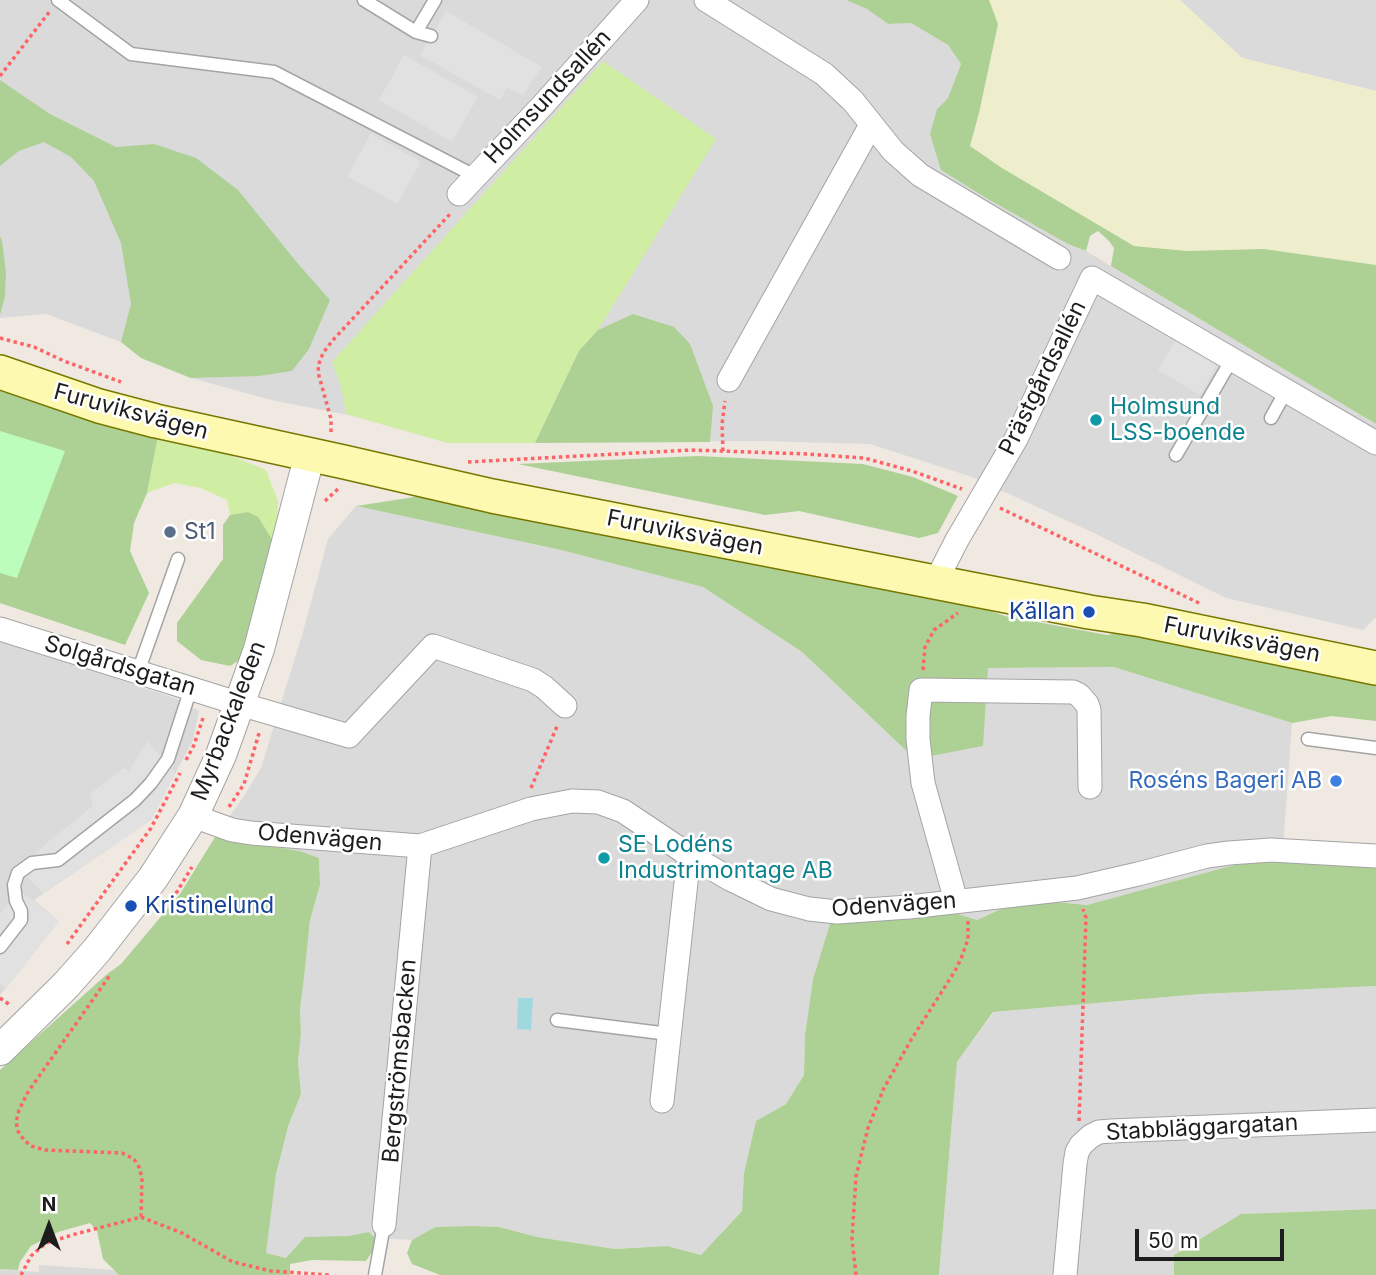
<!DOCTYPE html>
<meta charset="utf-8">
<style>
body{margin:0}
#map{position:relative;width:1376px;height:1275px;overflow:hidden;background:#efe9e2;font-family:Inter,sans-serif}
canvas{display:block}
.north{position:absolute;left:14px;top:1191px;width:70px;height:70px;-webkit-text-stroke:5px #fff;paint-order:stroke;rotate:0deg;font-size:19px;font-weight:700;line-height:28px;text-align:center;color:#1d1d1d}
.north::after{content:'';display:block;margin:auto;width:24px;height:32px;background:#1d1d1d;clip-path:polygon(50% 0,100% 100%,50% 72%,0 100%)}
.scale{position:absolute;left:1135px;top:1229px;width:149px;height:32px;box-sizing:border-box;border:4px solid #1d1d1d;border-top:0;padding-left:9px;font-size:21px;line-height:24px;white-space:nowrap;color:#1d1d1d;-webkit-text-stroke:5px #fff;paint-order:stroke}
</style>
<div id="map">
<canvas width="1376" height="1275"></canvas>
<div class="north">N</div>
<div class="scale">50 m</div>
</div>
<script>
const g = document.querySelector('canvas').getContext('2d');
g.lineJoin = 'round';
function fill(path, color) { g.fillStyle = color; g.fill(path, 'evenodd'); }
const shape = rows => new Path2D(rows.map(r => 'M' + r).join(''));
function trace(path, color, width, dash) { g.strokeStyle = color; g.lineWidth = width; g.lineCap = dash ? 'butt' : 'round'; g.setLineDash(dash || []); g.stroke(path); }
function drawText(font, color, halo, rows, align = 'center') {
  g.font = font + ' Inter,sans-serif'; g.lineWidth = 5; g.setLineDash([]); g.textBaseline = 'middle'; g.strokeStyle = halo; g.fillStyle = color; for (const [text, x, y, turn = 0] of rows) {
    g.save(); g.translate(x, y); g.rotate((+turn || 0) * Math.PI / 180); g.textAlign = isNaN(turn) ? turn : align; if (halo) g.strokeText(text, 0, 0); g.fillText(text, 0, 0); g.restore();
  }
}
fill(shape([
 [0,0,846,0,867,9,888,24,911,23,948,45,961,64,948,98,937,109,941,170,986,198,1068,244,1086,251,1111,266,1376,424,1376,617,1363,630,1226,598,1094,533,972,477,870,444,758,441,448,443,353,416,271,400,191,378,141,358,121,342,46,314,0,318],
 [1180,0,1376,0,1376,91,1242,58],
 [356,506,561,550,703,587,802,652,915,759,987,668,1114,667,1292,723,1282,861,1234,865,1087,905,1023,899,977,920,958,914,830,925,813,979,805,1035,804,1075,786,1104,756,1121,744,1173,742,1211,701,1255,667,1246,615,1249,537,1237,499,1227,472,1226,435,1227,412,1240,375,1238,369,1232,348,1236,287,1258,265,1253,276,1174,287,1131,301,1094,298,1062,301,1033,300,1010,305,969,310,920,320,885,319,858,300,851,215,837,244,796,261,768,303,632,328,539],
 [0,640,175,698,199,711,193,740,151,820,34,900,59,921,0,995],
 [1376,986,1376,1209,1241,1214,1174,1255,1174,1275,939,1275,957,1062,994,1012,1201,994],
 [39,1265,114,1270,119,1275,0,1275,0,1269,39,1272]
]), '#dbdada');
fill(shape([
 [989,0,1180,0,1242,58,1376,91,1376,265,1264,249,1187,251,1134,246,1002,168,970,146,979,113,998,24]
]), '#efeecc');
fill(shape([
 [603,61,716,139,598,330,579,351,535,443,448,443,346,414,341,386,332,362],
 [158,436,208,446,266,470,278,501,277,524,273,541,248,512,230,515,227,500,201,488,174,483,147,493]
]), '#d0eda4');
fill(shape([
 [846,0,989,0,998,24,979,113,970,146,1002,168,1134,246,1187,251,1264,249,1376,265,1376,424,1111,266,1114,248,1109,241,1098,231,1090,236,1086,251,1068,244,986,198,941,170,930,134,937,109,948,98,961,64,948,45,911,23,888,24,867,9],
 [0,80,50,114,116,147,154,144,196,158,238,190,299,265,330,300,309,349,292,371,259,376,191,378,141,358,121,342,131,304,121,243,94,181,71,157,44,142,19,151,0,166],
 [0,236,2,241,6,272,5,296,0,315],
 [633,314,674,327,690,344,713,406,710,442,535,443,579,351,598,330],
 [0,382,158,436,147,493,134,523,130,551,149,593,125,645,0,603],
 [698,456,863,464,913,477,958,496,938,533,919,538,799,511,765,515,518,464],
 [434,494,939,594,1005,616,1107,635,1135,630,1376,677,1376,721,1332,716,1292,723,1114,667,988,668,983,746,915,759,802,652,703,587,561,550,356,506],
 [248,512,258,517,273,541,247,655,230,666,201,660,177,641,177,623,223,559,223,525,230,515],
 [215,837,300,851,319,858,320,885,310,920,305,969,300,1010,301,1033,298,1062,301,1094,288,1127,276,1174,266,1253,286,1258,305,1237,348,1236,369,1232,375,1238,372,1252,366,1261,312,1260,290,1264,290,1275,119,1275,103,1259,97,1231,90,1223,58,1232,31,1246,20,1262,18,1270,0,1269,0,1070,106,975,121,964,180,894],
 [1289,860,1376,864,1376,986,1201,994,993,1012,957,1062,939,1275,440,1275,412,1264,407,1253,412,1240,435,1227,472,1226,499,1227,537,1237,615,1249,667,1246,701,1255,742,1211,744,1173,756,1121,786,1104,804,1075,805,1035,813,979,830,924,859,920,933,913,958,914,977,920,1023,899,1087,905,1234,865],
 [1376,1209,1376,1275,1174,1275,1174,1255,1241,1214]
]), '#add194');
fill(shape([
 [0,431,65,451,17,578,0,573]
]), '#bdfdbb');
fill(shape([
 [446,11,542,67,523,95,507,88,500,100,420,55],
 [404,55,478,97,452,142,379,100],
 [371,134,421,162,397,204,347,176],
 [1178,336,1220,360,1200,395,1158,370],
 [147,741,175,773,151,820,43,893,21,871,43,846,93,806,90,794,124,768,129,771],
 [19,890,59,921,6,989,0,984,0,914]
]), '#e1e1e1');
fill(shape([
 [518,998,533,998,531,1030,517,1029]
]), '#9fd9e0');
const service = shape([
 [58,0,131,54,274,72,475,176],
 [364,0,416,32],
 [431,36,416,32,435,0],
 [1271,418,1286,391],
 [1176,455,1232,359],
 [138,672,178,559],
 [1308,739,1376,748],
 [0,947,21,920,21,911,16,901,14,885,18,873,32,863,58,860,135,800,151,783,168,759,191,688],
 [557,1020,669,1034],
 [375,1275,384,1225]
]);
const minor = shape([
 [706,0,824,74,853,101,893,151,920,175,1059,258],
 [459,194,542,106,637,0],
 [729,380,871,125],
 [936,581,957,540,1016,439,1092,278,1376,443],
 [0,629,240,704,349,736,433,646,533,680,544,687,565,706],
 [193,816,232,830,251,833,420,846,531,809,572,801,598,802,623,811,689,855,730,879,771,899,809,909,837,912,909,907,1077,888,1138,874,1207,856,1229,853,1271,850,1376,856],
 [956,901,923,783,918,739,918,716,921,690,1073,692,1079,695,1087,704,1089,710,1090,787],
 [662,1101,689,855],
 [384,1225,420,846],
 [1065,1275,1075,1164,1077,1152,1081,1145,1091,1136,1099,1132,1111,1131,1376,1120]
]);
const tertiary = shape([
 [0,1050,66,985,97,950,153,878,193,816,221,755,259,649,310,454]
]);
const secondary = shape([
 [0,372,99,406,156,421,344,462,492,496,1089,612,1142,620,1376,668]
]);
trace(service, '#a4a4a4', 15);
trace(minor, '#a4a4a4', 25);
trace(tertiary, '#a4a4a4', 32);
trace(secondary, '#787700', 36);
trace(shape([
 [0,76,50,11],
 [0,338,34,347,64,361,121,382],
 [331,432,331,419,319,376,318,366,323,353,333,340,450,214],
 [723,451,722,424,725,401],
 [468,462,691,450,808,454,864,458,912,471,962,489],
 [325,501,339,488],
 [1000,508,1199,603],
 [923,670,925,647,934,630,958,613],
 [186,760,194,745,204,715],
 [531,788,558,724],
 [229,807,244,784,260,730],
 [162,909,175,895,192,867],
 [67,944,151,828,180,773],
 [0,998,10,1005],
 [1079,1121,1086,918,1083,909],
 [141,1217,182,1233,233,1262,271,1271,329,1275],
 [21,1275,31,1256,46,1243,79,1233,141,1217,142,1178,139,1167,134,1159,122,1153,45,1150,31,1146,24,1140,18,1131,16,1122,19,1110,28,1092,108,978,110,973],
 [856,1275,852,1239,856,1176,868,1128,884,1088,911,1040,955,971,962,956,968,939,968,919]
]), '#ff6365', 3.5, [3.5, 3.5]);
trace(service, '#fff', 12);
trace(minor, '#fff', 23);
trace(tertiary, '#fff', 30);
trace(secondary, '#fdf9b1', 33);
for (const [x, y, r, color] of [
 [1096,420,7,"#0f9aa8"],
 [170,532,7,"#5c6f8a"],
 [1089,612,7,"#1a4fb4"],
 [1336,781,7,"#3f7fe0"],
 [604,858,7,"#0f9aa8"],
 [131,906,7,"#1a4fb4"]
]) { const dot = new Path2D(); dot.arc(x, y, r, 0, 2 * Math.PI); g.fillStyle = color; g.fill(dot); trace(dot, '#fff', 2.5); }
drawText('23px', '#1d1d1d', '#fff', [
 ["Holmsundsallén",548,97,-47],
 ["Prästgårdsallén",1043,378,-64],
 ["Furuviksvägen",131,412,15],
 ["Furuviksvägen",685,533,11],
 ["Furuviksvägen",1242,640,11],
 ["Solgårdsgatan",120,666,17],
 ["Myrbackaleden",229,721,-69],
 ["Odenvägen",320,838,5],
 ["Odenvägen",894,905,-4],
 ["Bergströmsbacken",400,1061,-85],
 ["Stabbläggargatan",1202,1128,-3]
]);
drawText('23px', '#0d838f', '#fff', [
 ["Holmsund",1110,407],
 ["LSS-boende",1110,433],
 ["SE Lodéns",618,845],
 ["Industrimontage AB",618,871]
], 'left');
drawText('23px', '#4e5e75', '#fff', [
 ["St1",184,532]
], 'left');
drawText('23px', '#164399', '#fff', [
 ["Källan",1075,612],
 ["Kristinelund",145,906,"left"]
], 'right');
drawText('23px', '#366cbe', '#fff', [
 ["Roséns Bageri AB",1322,781]
], 'right');
</script>
